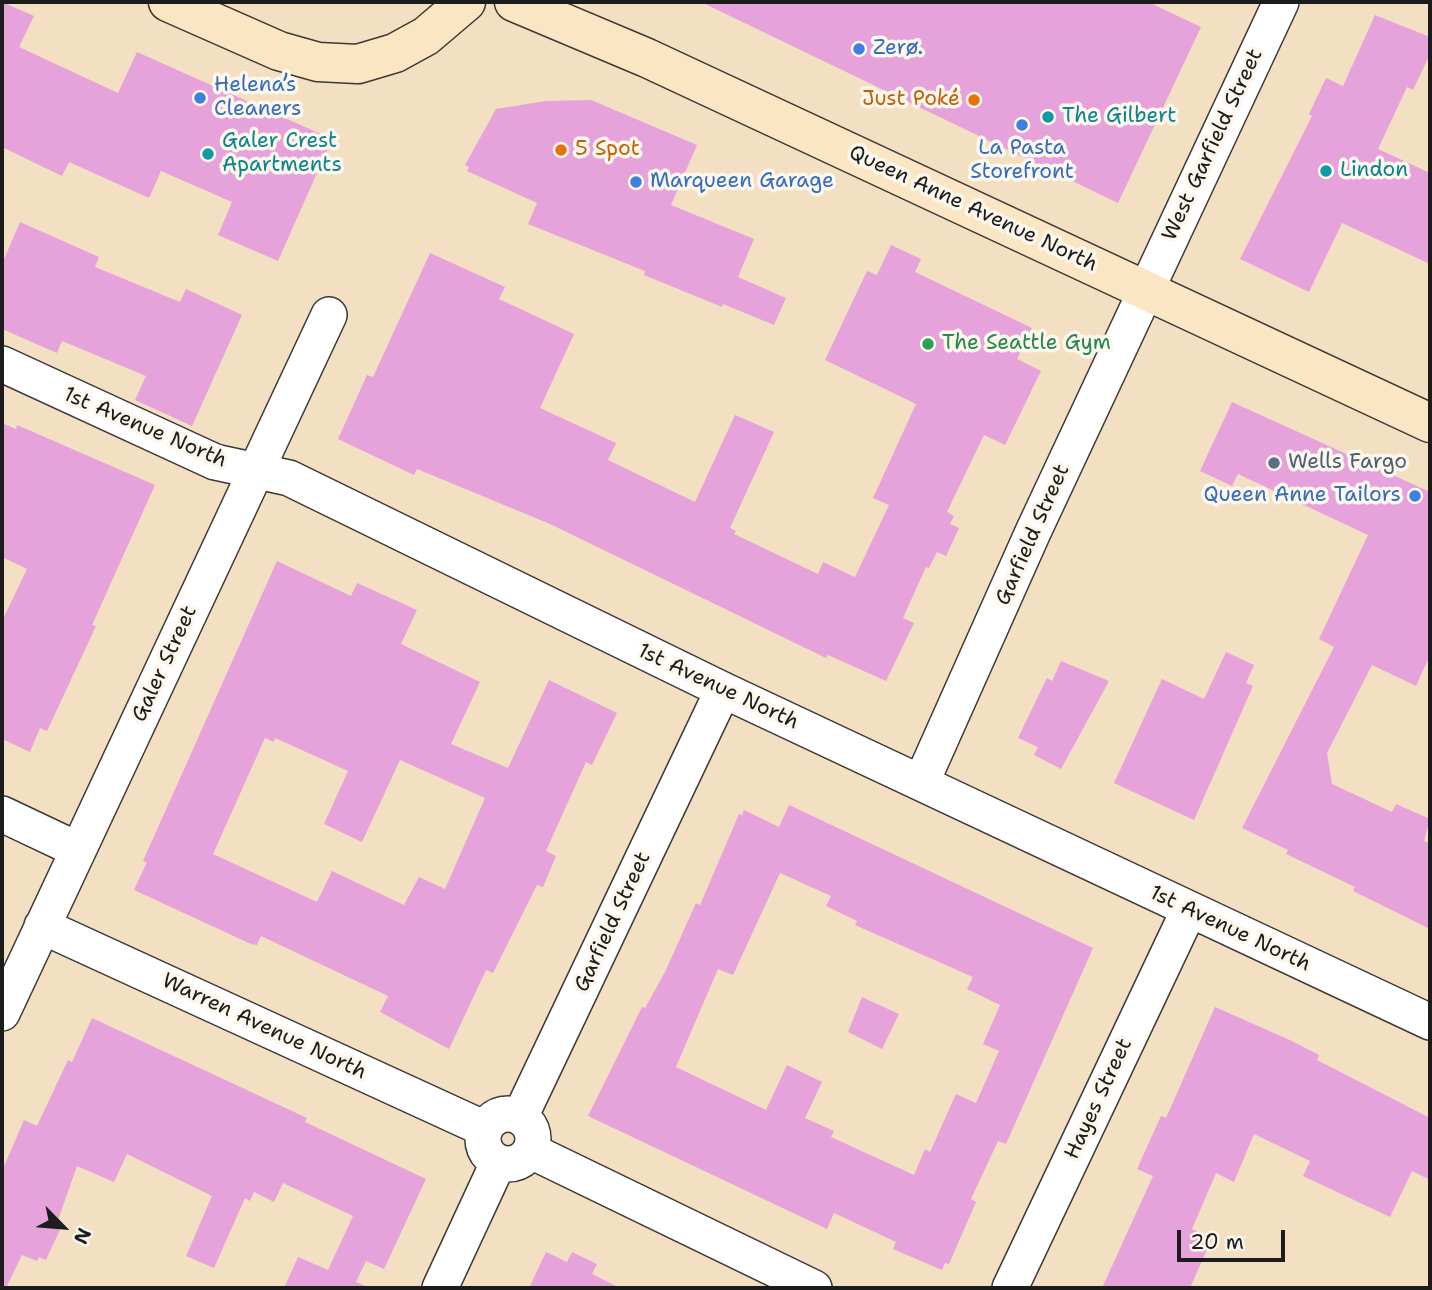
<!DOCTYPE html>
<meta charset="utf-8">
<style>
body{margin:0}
#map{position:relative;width:1432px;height:1290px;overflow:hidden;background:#f3dfc2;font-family:"Shantell Sans",sans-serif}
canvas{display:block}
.frame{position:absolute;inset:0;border:4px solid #1c1c1c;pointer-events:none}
.north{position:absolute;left:28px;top:1192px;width:70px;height:70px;-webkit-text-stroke:5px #fbf7ec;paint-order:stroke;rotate:115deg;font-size:19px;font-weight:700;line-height:28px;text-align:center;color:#1c1c1c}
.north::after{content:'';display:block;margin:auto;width:24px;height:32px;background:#1c1c1c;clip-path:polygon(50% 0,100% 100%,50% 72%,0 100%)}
.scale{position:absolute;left:1177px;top:1230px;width:108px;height:32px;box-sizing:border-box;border:4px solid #1c1c1c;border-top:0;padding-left:9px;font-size:21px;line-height:24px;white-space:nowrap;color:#1c1c1c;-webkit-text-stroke:5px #fbf7ec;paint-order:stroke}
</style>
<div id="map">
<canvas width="1432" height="1290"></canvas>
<div class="frame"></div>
<div class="north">N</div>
<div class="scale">20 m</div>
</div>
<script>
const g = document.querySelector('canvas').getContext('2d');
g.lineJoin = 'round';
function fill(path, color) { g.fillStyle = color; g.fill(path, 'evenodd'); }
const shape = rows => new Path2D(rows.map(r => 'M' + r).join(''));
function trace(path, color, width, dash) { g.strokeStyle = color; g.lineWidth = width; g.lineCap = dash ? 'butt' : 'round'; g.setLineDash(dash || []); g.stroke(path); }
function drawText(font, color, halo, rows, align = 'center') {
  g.font = font + ' "Shantell Sans",sans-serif'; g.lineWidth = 7; g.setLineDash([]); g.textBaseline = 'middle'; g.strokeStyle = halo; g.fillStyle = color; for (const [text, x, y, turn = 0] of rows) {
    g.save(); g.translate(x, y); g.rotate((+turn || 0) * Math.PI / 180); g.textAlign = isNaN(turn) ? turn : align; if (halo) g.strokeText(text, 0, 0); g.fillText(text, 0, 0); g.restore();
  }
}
fill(shape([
 [2,2,34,16,19,47,118,93,137,52,332,139,278,261,218,235,232,202,161,171,149,198,69,162,62,176,2,147],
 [701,2,1148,2,1201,27,1118,203],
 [1375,15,1430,37,1430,54,1413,90,1407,87,1378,149,1430,173,1430,264,1342,223,1309,292,1240,259,1312,116,1309,114,1326,78,1343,86],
 [591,100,697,145,671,205,754,239,738,277,786,298,774,325,723,304,722,307,644,275,645,271,528,224,537,203,467,171,469,167,465,165,496,109,546,101],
 [20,222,99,257,95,267,180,302,186,289,242,315,192,426,135,400,146,376,62,341,57,353,2,329,2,264],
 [891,245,921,259,915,272,1032,328,1017,359,1041,371,1005,445,984,435,947,512,954,516,950,524,959,528,946,556,937,552,929,568,926,567,903,618,914,623,886,681,828,655,826,658,550,524,417,469,414,475,338,439,367,375,373,377,430,253,505,287,499,299,574,334,540,408,616,443,608,460,695,502,735,415,774,432,730,528,736,531,734,534,818,574,823,562,855,577,889,505,873,498,916,404,825,360,867,271,877,275],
 [1232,402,1430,492,1430,655,1416,686,1372,665,1327,753,1332,784,1392,812,1396,804,1430,819,1424,841,1430,844,1430,929,1353,891,1355,887,1286,854,1288,850,1242,828,1334,647,1319,639,1368,535,1238,474,1232,486,1200,471],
 [2,423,16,429,17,425,155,485,92,625,96,626,47,731,40,728,30,752,2,739,2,621,27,569,2,557],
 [277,561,351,596,357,583,417,610,401,644,480,682,451,744,508,768,549,680,617,713,592,765,586,762,546,851,556,856,543,887,537,885,493,973,486,970,449,1049,380,1012,388,996,261,936,257,945,251,944,134,890,147,862,143,861],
 [265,738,274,742,275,738,348,771,324,824,362,842,400,760,485,798,445,889,419,877,404,905,332,871,317,902,213,854],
 [1226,652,1254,665,1246,683,1253,686,1194,820,1114,783,1162,679,1204,699],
 [1061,661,1109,681,1061,769,1034,755,1038,747,1018,738,1047,678,1052,681],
 [789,805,1093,948,1006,1144,998,1141,971,1199,976,1202,949,1264,945,1263,942,1270,893,1249,896,1242,834,1213,827,1229,588,1116,642,1007,645,1008,665,972,696,903,700,905,739,814,742,815,744,810,779,827],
 [780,873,831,896,826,906,857,921,855,925,973,977,967,989,1000,1005,983,1044,999,1051,976,1103,956,1094,930,1152,925,1149,914,1175,831,1137,834,1131,805,1118,822,1082,787,1065,766,1110,676,1067,718,969,733,975],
 [862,997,899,1014,882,1049,848,1032],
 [1215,1007,1292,1041,1319,1055,1317,1060,1430,1118,1430,1180,1412,1171,1390,1217,1303,1176,1310,1161,1254,1134,1234,1182,1216,1173,1192,1229,1212,1238,1190,1288,1102,1288,1153,1176,1137,1169,1161,1116,1166,1118],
 [92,1018,307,1118,305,1122,426,1179,384,1269,366,1261,356,1282,370,1288,284,1288,298,1257,328,1270,353,1216,283,1183,274,1202,254,1192,250,1201,245,1198,214,1268,186,1256,212,1196,127,1154,114,1182,77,1166,58,1220,63,1223,46,1260,39,1257,37,1261,22,1255,6,1288,2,1288,2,1171,24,1120,37,1126,68,1060,72,1062],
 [546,1252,567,1262,572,1252,597,1264,592,1274,620,1288,529,1288]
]), '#e6a2db');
const minor = shape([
 [2,364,215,462,289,478,723,690,1430,1022],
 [922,781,1033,532,1281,2],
 [2,814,78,850],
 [42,926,485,1129],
 [2,1013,329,315],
 '483 1139a25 25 0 1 1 50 0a25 25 0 1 1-50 0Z',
 [520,1117,723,690],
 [531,1151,814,1288],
 [440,1288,498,1163],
 [1010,1288,1189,910]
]);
const secondary = shape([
 [168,2,279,51,318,62,358,64,395,53,426,36,466,2],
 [514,2,647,58,1430,423]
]);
trace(minor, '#3c3935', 38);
trace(secondary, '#3c3935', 41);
trace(minor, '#fff', 35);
trace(secondary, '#fbe6c4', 38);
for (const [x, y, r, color] of [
 [859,49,7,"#3f7fe0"],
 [200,98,7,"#3f7fe0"],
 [974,100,7,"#e8710a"],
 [1048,117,7,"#0f9aa8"],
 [1022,125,7,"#3f7fe0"],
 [561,150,7,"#e8710a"],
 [208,154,7,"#0f9aa8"],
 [1326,171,7,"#0f9aa8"],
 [636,182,7,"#3f7fe0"],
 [928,344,7,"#2e9e5b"],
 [1274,463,7,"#5c6f8a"],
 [1415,496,7,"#3f7fe0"]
]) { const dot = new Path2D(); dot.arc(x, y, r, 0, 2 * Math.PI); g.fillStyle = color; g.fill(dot); trace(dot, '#fbf7ec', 2.5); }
drawText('21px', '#366cbe', '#fbf7ec', [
 ["Zerø.",873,49],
 ["Helena’s",214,86],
 ["Cleaners",214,110],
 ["La Pasta",1022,149,"center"],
 ["Storefront",1022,173,"center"],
 ["Marqueen Garage",650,182],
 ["Queen Anne Tailors",1401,496,"right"]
], 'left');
drawText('21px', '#c56008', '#fbf7ec', [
 ["Just Poké",960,100],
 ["5 Spot",575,150,"left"]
], 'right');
drawText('21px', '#0d838f', '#fbf7ec', [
 ["The Gilbert",1062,117],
 ["Galer Crest",222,142],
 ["Apartments",222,166],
 ["Lindon",1340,171]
], 'left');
drawText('21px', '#1c1c1c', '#fbf7ec', [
 ["West Garfield Street",1213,145,-65],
 ["Queen Anne Avenue North",973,209,25],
 ["1st Avenue North",145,428,23],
 ["Garfield Street",1033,535,-66],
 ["Galer Street",165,664,-65],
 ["1st Avenue North",718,687,25],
 ["Garfield Street",613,922,-65],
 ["1st Avenue North",1230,929,25],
 ["Warren Avenue North",264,1027,25],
 ["Hayes Street",1099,1099,-65]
]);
drawText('21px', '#27864d', '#fbf7ec', [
 ["The Seattle Gym",942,344]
], 'left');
drawText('21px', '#4e5e75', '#fbf7ec', [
 ["Wells Fargo",1288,463]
], 'left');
</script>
